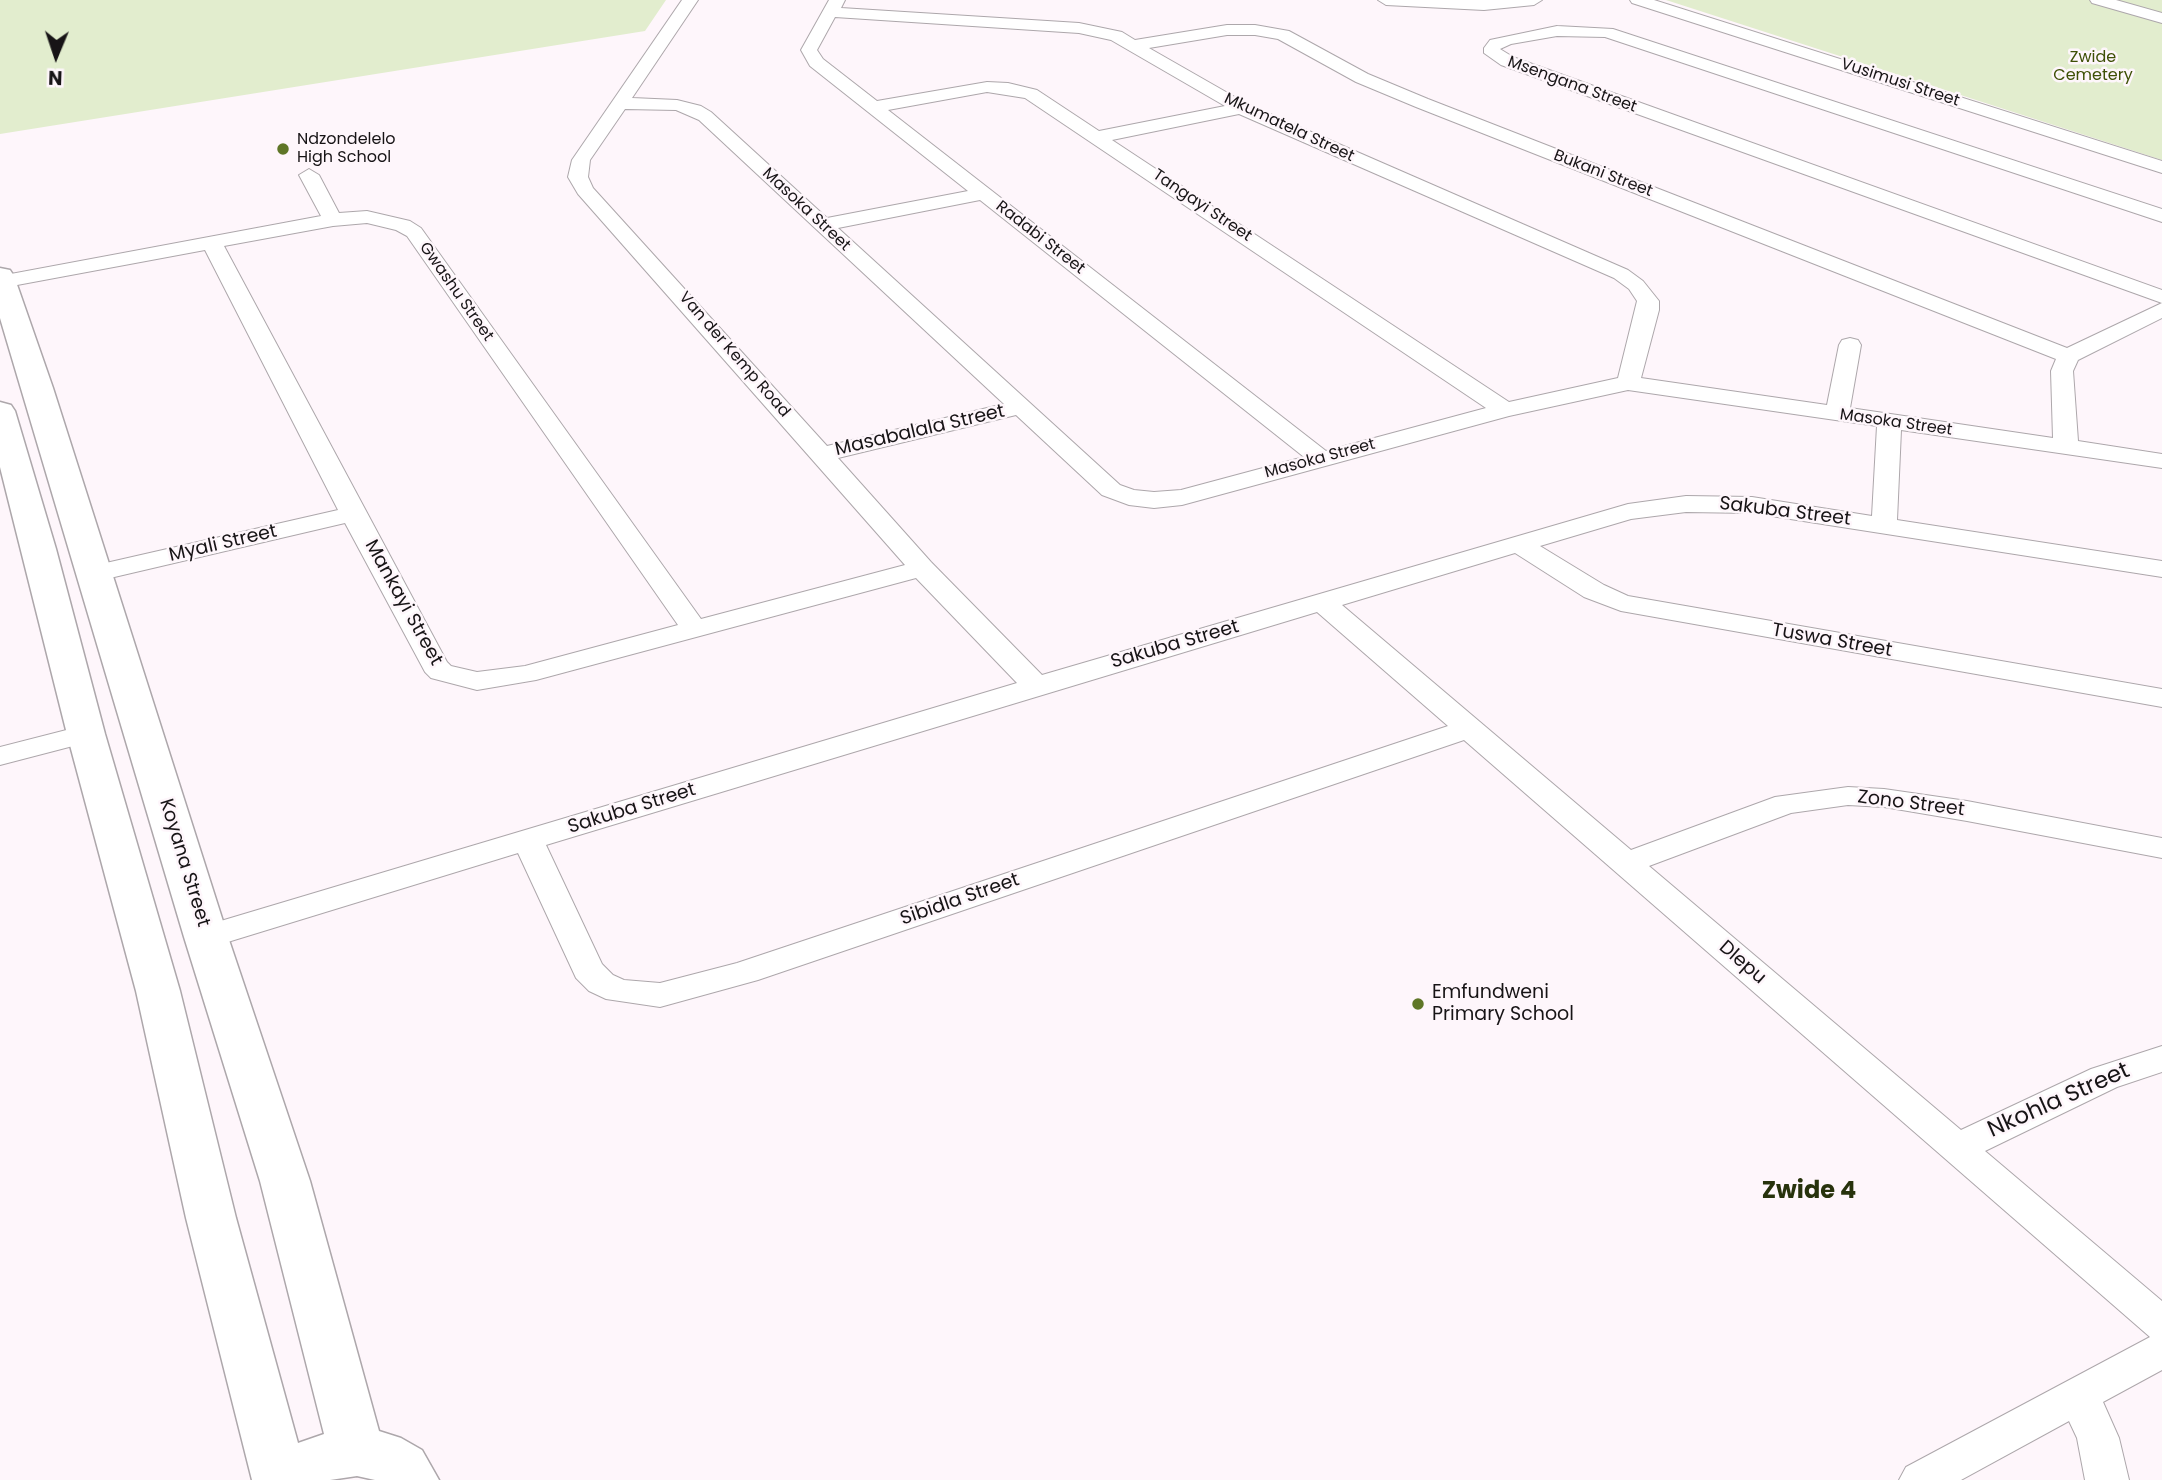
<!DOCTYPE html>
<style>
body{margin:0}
#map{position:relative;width:2162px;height:1480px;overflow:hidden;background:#fef6fb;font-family:Poppins,sans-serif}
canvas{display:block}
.north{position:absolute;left:21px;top:21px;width:70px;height:70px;-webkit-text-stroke:5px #fef6fb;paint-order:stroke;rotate:182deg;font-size:19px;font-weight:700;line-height:28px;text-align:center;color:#171416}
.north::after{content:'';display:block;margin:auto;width:24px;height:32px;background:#171416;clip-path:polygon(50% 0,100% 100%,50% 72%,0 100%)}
</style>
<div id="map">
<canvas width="2162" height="1480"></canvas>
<div class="north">N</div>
</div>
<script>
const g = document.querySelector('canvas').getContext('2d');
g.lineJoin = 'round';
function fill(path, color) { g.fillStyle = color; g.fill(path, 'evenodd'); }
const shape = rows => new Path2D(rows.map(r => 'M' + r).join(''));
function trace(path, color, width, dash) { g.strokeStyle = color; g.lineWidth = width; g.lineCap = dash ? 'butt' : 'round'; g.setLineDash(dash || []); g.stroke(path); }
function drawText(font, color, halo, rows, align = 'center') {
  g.font = font + ' Poppins,sans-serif'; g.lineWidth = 5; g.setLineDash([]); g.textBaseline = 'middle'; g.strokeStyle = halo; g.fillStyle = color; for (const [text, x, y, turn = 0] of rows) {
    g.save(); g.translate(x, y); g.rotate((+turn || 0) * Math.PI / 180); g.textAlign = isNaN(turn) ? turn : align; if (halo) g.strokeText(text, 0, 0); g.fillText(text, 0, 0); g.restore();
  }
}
fill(shape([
 [0,0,666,0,645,31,0,134],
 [1666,0,2162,0,2162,160]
]), '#e2edce');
const minor = shape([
 [682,0,698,0,632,98,677,100,701,106,711,112,827,218,968,191,810,66,801,50,829,0,845,0,841,8,1079,23,1122,32,1135,40,1227,25,1255,25,1289,31,1368,74,1428,99,2067,348,2162,303,2162,318,2078,360,2073,371,2078,441,2162,454,2162,468,1901,430,1897,520,2162,561,2162,577,1752,513,1686,512,1631,519,1540,546,1604,585,1628,596,2162,689,2162,707,1621,611,1584,597,1515,553,1342,605,1631,850,1775,797,1848,787,1884,789,1967,801,2162,838,2162,858,1967,821,1884,807,1848,805,1791,813,1649,866,1961,1130,2091,1069,2162,1046,2162,1072,2117,1087,1985,1151,2162,1301,2162,1370,2103,1402,2119,1438,2129,1480,2085,1480,2077,1438,2069,1421,1961,1480,1899,1480,1906,1467,2150,1337,1464,740,758,980,660,1007,606,999,589,991,576,978,518,853,218,945,206,948,194,945,189,937,194,929,1017,683,916,578,536,680,477,690,431,678,425,672,345,523,93,582,84,580,80,574,84,568,338,510,205,250,1,288,0,276,321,216,299,175,309,169,319,175,339,213,367,211,410,221,421,228,701,619,905,565,578,194,568,177,572,160,682,0],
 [835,17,1079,33,1111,40,1225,106,1099,131,1037,90,1008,83,987,82,877,101,823,59,817,50,835,17],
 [1227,35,1255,35,1278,39,1356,82,1416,107,2056,359,2051,371,2053,438,1850,408,1861,345,1858,340,1850,338,1842,340,1839,345,1827,405,1641,378,1659,310,1659,301,1643,281,1628,270,1247,104,1149,48,1227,35],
 [987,92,1025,98,1486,408,1326,451,888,110,987,92],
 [625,109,676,110,699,120,1004,404,827,446,593,188,588,177,590,160,625,109],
 [1239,114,1614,278,1629,289,1637,301,1618,378,1509,402,1112,140,1239,114],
 [980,200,1304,457,1181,490,1154,492,1134,490,1120,485,838,228,980,200],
 [367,223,396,230,407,236,678,625,525,666,477,672,451,666,447,662,224,246,333,226,367,223],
 [1628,390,1877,426,1872,516,1752,497,1686,496,1628,504,1042,675,931,562,838,458,1016,415,1102,495,1129,505,1154,508,1182,505,1509,416,1628,390],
 [1317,612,1448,726,737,963,660,983,624,980,613,975,602,964,546,845,1317,612],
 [1378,0,1542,0,1534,5,1484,10,1386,5,1378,0],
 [1630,0,1654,0,2162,161,2162,173,1632,3,1630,0],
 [2090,0,2116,0,2162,13,2162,23,2092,3,2090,0],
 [1557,26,1613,29,2162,209,2162,222,1605,37,1557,36,1511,44,1500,49,1513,57,2162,290,2162,303,1501,65,1484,53,1484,48,1490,40,1557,26],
 [86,725,96,728,101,734,96,740,0,765,0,747,86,725]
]);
const major = shape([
 [0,268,10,270,14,276,53,388,228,937,310,1181,379,1431,401,1438,422,1450,439,1480,375,1480,357,1476,330,1480,252,1480,186,1218,136,991,67,734,0,467,0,402,11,405,15,411,56,549,105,734,180,991,236,1218,298,1443,324,1434,260,1181,184,937,0,318,0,268]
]);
trace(minor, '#ada7ab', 2);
trace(major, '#ada7ab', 3);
fill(minor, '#fff');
fill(major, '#fff');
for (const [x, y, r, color] of [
 [283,149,7,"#5f7627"],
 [1418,1004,7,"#5f7627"]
]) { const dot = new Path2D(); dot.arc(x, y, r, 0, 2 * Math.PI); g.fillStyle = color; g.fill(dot); trace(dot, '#fef6fb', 2.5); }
drawText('16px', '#3e5006', '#fef6fb', [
 ["Zwide",2093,58],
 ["Cemetery",2093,76]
]);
drawText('16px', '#171416', '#fef6fb', [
 ["Vusimusi Street",1900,83,18],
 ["Msengana Street",1572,85,20],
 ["Mkumatela Street",1289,128,25],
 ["Bukani Street",1603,174,21],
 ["Tangayi Street",1202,206,34],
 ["Masoka Street",806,210,43],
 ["Radabi Street",1040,238,38],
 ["Gwashu Street",456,292,55],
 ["Van der Kemp Road",734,355,49],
 ["Masoka Street",1896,423,8],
 ["Masoka Street",1320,459,-15]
]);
drawText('16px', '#171416', '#fef6fb', [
 ["Ndzondelelo",297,140],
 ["High School",297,158]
], 'left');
drawText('19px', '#171416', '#fef6fb', [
 ["Masabalala Street",920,431,-13],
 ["Sakuba Street",1785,512,7],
 ["Myali Street",223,544,-13],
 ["Mankayi Street",403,603,61],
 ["Tuswa Street",1832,641,10],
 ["Sakuba Street",1175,645,-16],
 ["Zono Street",1911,804,7],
 ["Sakuba Street",632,809,-17],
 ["Koyana Street",184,863,73],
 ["Sibidla Street",960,900,-19],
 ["Dlepu",1742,963,41]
]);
drawText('19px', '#171416', '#fef6fb', [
 ["Emfundweni",1432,993],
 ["Primary School",1432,1015]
], 'left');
drawText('23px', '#171416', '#fef6fb', [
 ["Nkohla Street",2059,1101,-24]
]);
drawText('bold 24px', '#27320c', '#fef6fb', [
 ["Zwide 4",1809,1192]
]);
</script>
